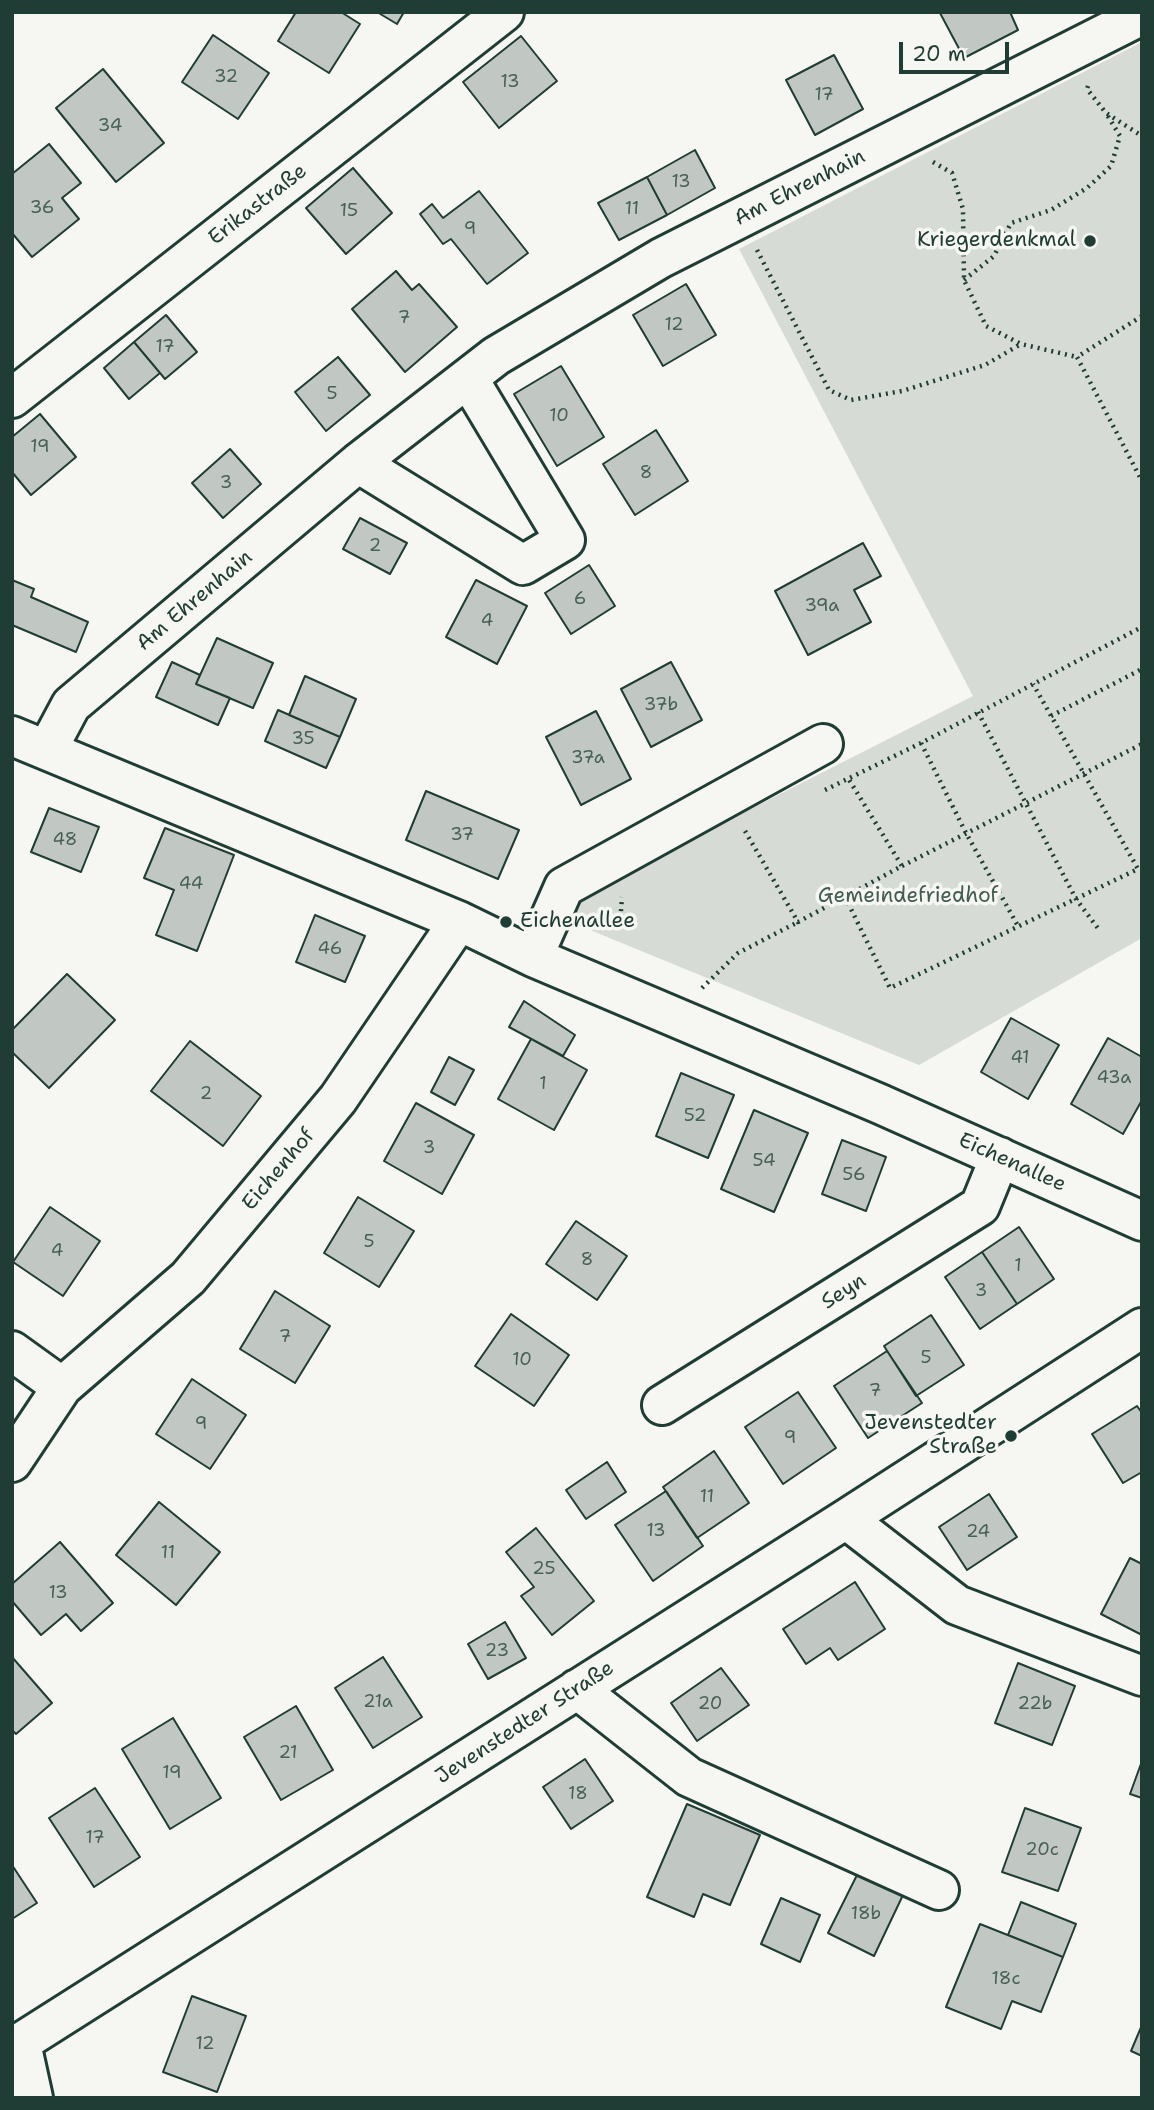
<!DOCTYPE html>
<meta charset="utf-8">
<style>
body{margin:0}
#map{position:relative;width:1154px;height:2110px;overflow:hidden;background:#f6f6f2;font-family:"Shantell Sans",sans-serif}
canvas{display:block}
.frame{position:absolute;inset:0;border:14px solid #1f3d34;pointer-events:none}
.scale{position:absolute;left:899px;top:42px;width:110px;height:32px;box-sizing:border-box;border:4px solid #1f3d34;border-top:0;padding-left:9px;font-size:21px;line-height:24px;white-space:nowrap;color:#1f3d34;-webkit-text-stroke:5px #f6f6f2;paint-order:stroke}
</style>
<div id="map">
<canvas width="1154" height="2110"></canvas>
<div class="frame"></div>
<div class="scale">20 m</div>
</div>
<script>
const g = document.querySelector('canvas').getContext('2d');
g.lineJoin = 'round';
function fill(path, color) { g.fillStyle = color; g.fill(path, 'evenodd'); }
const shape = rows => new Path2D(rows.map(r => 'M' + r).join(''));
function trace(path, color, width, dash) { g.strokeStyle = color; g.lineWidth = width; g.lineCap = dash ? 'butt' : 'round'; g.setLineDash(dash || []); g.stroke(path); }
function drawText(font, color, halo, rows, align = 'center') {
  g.font = font + ' "Shantell Sans",sans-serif'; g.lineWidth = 7; g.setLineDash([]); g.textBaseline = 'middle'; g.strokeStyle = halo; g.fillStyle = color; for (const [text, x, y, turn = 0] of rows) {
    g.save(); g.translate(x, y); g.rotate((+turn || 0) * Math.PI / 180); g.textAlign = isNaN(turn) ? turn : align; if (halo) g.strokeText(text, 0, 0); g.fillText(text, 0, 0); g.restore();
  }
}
fill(shape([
 [1142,42,1142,938,919,1065,573,923,579,896,973,696,739,249]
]), '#d6dbd6');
const building = shape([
 [296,12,341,12,360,24,329,73,278,41,296,12],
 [377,12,404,12,397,24,377,12],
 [1010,12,1018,30,964,58,940,13,1010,12],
 [213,35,269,73,238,119,182,82,213,35],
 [521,36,557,81,499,128,463,82,521,36],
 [834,55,863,109,815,135,786,80,834,55],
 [103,69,164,143,116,182,56,108,103,69],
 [49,144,81,183,62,198,79,219,32,257,12,233,12,174,49,144],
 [695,150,715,188,667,215,647,177,695,150],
 [353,168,392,213,346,254,306,208,353,168],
 [647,177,667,215,619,240,598,203,647,177],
 [479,191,528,253,487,284,451,239,443,244,420,214,432,204,443,218,479,191],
 [396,271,412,290,419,284,457,327,405,372,352,309,396,271],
 [686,284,716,335,663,366,633,315,686,284],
 [166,315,197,352,165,379,134,342,166,315],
 [134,342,160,373,129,399,104,368,134,342],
 [338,357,370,395,326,431,295,392,338,357],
 [561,366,604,437,557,466,514,394,561,366],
 [40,414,76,457,31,495,12,472,12,437,40,414],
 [656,430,688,481,635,515,603,464,656,430],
 [230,449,261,484,223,518,192,483,230,449],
 [360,518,407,543,390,574,343,549,360,518],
 [863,543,881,576,854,590,871,622,808,655,775,591,863,543],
 [589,565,615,606,571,634,545,593,589,565],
 [12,580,34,589,31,597,88,622,76,652,12,625,12,580],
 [476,580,527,606,497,664,446,637,476,580],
 [217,638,273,663,253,708,196,684,217,638],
 [172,662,200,675,196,684,230,698,218,725,156,697,172,662],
 [671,662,702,720,651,747,621,689,671,662],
 [305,676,356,699,340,737,289,715,305,676],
 [278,710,340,737,326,768,265,741,278,710],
 [596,711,631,779,581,805,546,737,596,711],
 [426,791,519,830,498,879,406,840,426,791],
 [49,808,99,827,81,872,31,852,49,808],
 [165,828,234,855,197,951,156,935,174,890,144,878,165,828],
 [315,915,365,936,345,982,296,962,315,915],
 [67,974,115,1020,49,1088,12,1052,12,1030,67,974],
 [524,1001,575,1035,563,1056,509,1027,524,1001],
 [1011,1018,1059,1045,1028,1099,981,1072,1011,1018],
 [1108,1038,1142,1057,1142,1100,1123,1134,1071,1104,1108,1038],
 [531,1039,587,1070,554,1130,498,1099,531,1039],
 [190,1041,261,1096,223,1146,151,1091,190,1041],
 [449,1057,474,1070,455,1105,431,1092,449,1057],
 [681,1073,734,1095,708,1158,656,1136,681,1073],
 [416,1103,474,1135,442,1194,384,1161,416,1103],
 [754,1110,808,1133,774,1212,721,1189,754,1110],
 [842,1140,886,1157,866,1211,822,1194,842,1140],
 [358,1197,414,1231,379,1287,324,1253,358,1197],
 [50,1207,100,1241,63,1296,13,1262,50,1207],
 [576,1221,627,1256,597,1300,546,1264,576,1221],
 [1019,1227,1054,1279,1017,1304,982,1252,1019,1227],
 [982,1252,1017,1304,980,1329,945,1277,982,1252],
 [275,1291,330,1326,295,1383,240,1349,275,1291],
 [511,1314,569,1355,534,1406,475,1366,511,1314],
 [931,1315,964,1365,916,1396,884,1346,931,1315],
 [887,1351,922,1403,868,1438,834,1386,887,1351],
 [192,1379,246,1415,210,1469,156,1434,192,1379],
 [798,1392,836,1448,783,1484,745,1427,798,1392],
 [1137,1406,1142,1413,1142,1472,1123,1483,1092,1434,1137,1406],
 [714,1451,749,1503,697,1538,663,1487,714,1451],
 [607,1462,626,1492,586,1519,566,1490,607,1462],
 [666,1491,703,1546,653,1581,615,1525,666,1491],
 [989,1494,1017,1537,967,1570,939,1527,989,1494],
 [159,1502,220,1552,176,1605,116,1555,159,1502],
 [536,1528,594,1601,552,1635,521,1596,534,1587,506,1552,536,1528],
 [60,1542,113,1603,81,1631,66,1614,41,1635,12,1601,12,1584,60,1542],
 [1130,1558,1142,1564,1142,1635,1101,1614,1130,1558],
 [855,1582,885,1629,838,1660,830,1648,806,1664,783,1629,855,1582],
 [505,1622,526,1658,488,1679,468,1644,505,1622],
 [12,1657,52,1703,16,1734,12,1730,12,1657],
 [383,1657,422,1717,373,1748,335,1688,383,1657],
 [1018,1663,1075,1686,1052,1745,995,1723,1018,1663],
 [721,1668,749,1705,697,1741,671,1703,721,1668],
 [296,1706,333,1770,281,1800,244,1737,296,1706],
 [173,1718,221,1798,170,1829,122,1749,173,1718],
 [585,1759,613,1801,571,1829,543,1787,585,1759],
 [1142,1761,1142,1798,1130,1794,1142,1761],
 [95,1788,140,1857,94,1887,49,1818,95,1788],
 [687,1804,760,1835,730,1905,703,1894,694,1917,647,1897,687,1804],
 [1025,1808,1081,1828,1058,1891,1002,1872,1025,1808],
 [12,1865,37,1903,12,1919,12,1865],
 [858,1873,903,1895,874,1956,828,1933,858,1873],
 [781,1898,820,1915,800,1962,761,1944,781,1898],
 [1021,1902,1076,1924,1063,1957,1008,1935,1021,1902],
 [980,1924,1063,1957,1041,2012,1012,2001,1001,2029,946,2007,980,1924],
 [192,1996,246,2016,217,2092,163,2072,192,1996],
 [1142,2025,1142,2056,1131,2051,1142,2025]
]);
fill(building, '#c1c8c3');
trace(building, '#1f3d34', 2);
const minor = shape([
 [12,398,504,12],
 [358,463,523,565,565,540,468,378],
 [12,736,459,921,533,957,880,1104,1142,1221],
 [47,750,71,705,358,463,496,356,661,258,1142,15],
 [533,957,564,887,823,744],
 [12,1351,62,1387],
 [662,1405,980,1206,1000,1157],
 [12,1462,62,1387,188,1278,338,1099,459,921],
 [846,1519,957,1605,1142,1676],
 [577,1689,689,1777,939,1890],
 [21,2043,33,2098],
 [12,2048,846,1519,1142,1328]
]);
trace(minor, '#1f3d34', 44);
trace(shape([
 [1088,86,1087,89,1106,113,1142,136],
 [933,162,952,173,963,209,964,280,986,326,1021,344,1077,357],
 [757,250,829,390,851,400,902,391,985,365,1021,344],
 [964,280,994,256,1011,223,1051,210,1087,188,1111,166,1120,136,1106,113],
 [1142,316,1077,357,1142,481],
 [978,712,1076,899,1100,931],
 [1051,716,1142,669],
 [921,743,966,833,1018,926],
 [825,790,921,743,1142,627],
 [745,831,798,922,902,866,848,778],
 [902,866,1142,744],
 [845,897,890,988,1138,869,1033,684],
 [620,925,622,897],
 [702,988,738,953,798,922]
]), '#1f3d34', 4.5, [2, 5]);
trace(minor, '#f6f6f2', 38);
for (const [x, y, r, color] of [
 [1090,241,7,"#1f3d34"],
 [506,922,7,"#1f3d34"],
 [1011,1436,7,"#1f3d34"]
]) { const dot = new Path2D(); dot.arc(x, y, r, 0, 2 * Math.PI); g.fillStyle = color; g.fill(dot); trace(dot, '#f6f6f2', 2.5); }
drawText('18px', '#486058', null, [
 ["32",226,77],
 ["13",510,82],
 ["17",824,95],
 ["34",110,126],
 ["13",681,182],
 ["36",42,208],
 ["11",632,209],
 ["15",349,211],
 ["9",470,229],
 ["7",404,318],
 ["12",674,325],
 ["17",165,347],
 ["5",332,394],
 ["10",559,416],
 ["19",40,447],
 ["8",646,473],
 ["3",226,483],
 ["2",375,546],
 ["6",580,599],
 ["39a",822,606],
 ["4",487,621],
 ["37b",661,705],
 ["35",303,739],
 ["37a",588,758],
 ["37",462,835],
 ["48",65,840],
 ["44",191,884],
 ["46",330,949],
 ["41",1020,1058],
 ["43a",1114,1078],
 ["1",543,1084],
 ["2",206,1094],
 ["52",695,1116],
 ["3",429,1148],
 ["54",764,1161],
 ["56",854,1175],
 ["5",369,1242],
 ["4",57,1251],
 ["8",587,1260],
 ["1",1018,1266],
 ["3",981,1291],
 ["7",285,1337],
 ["5",926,1358],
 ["10",522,1360],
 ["7",875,1391],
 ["9",201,1424],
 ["9",790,1438],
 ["11",707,1497],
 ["13",656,1531],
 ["24",978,1532],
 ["11",168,1553],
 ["25",544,1569],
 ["13",58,1593],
 ["23",497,1651],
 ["21a",378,1702],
 ["20",710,1704],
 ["22b",1035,1704],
 ["21",288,1753],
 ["19",172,1773],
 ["18",578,1794],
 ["17",95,1838],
 ["20c",1042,1850],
 ["18b",866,1914],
 ["18c",1006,1979],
 ["12",205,2044]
]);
drawText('21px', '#1f3d34', '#f6f6f2', [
 ["Am Ehrenhain",800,188,-27],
 ["Erikastraße",258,205,-38],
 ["Am Ehrenhain",195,601,-40],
 ["Eichenallee",1012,1163,24],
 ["Eichenhof",279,1170,-50],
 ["Seyn",844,1292,-32],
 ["Jevenstedter Straße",525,1723,-33]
]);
drawText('21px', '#1f3d34', '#f6f6f2', [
 ["Kriegerdenkmal",1076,241],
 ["Eichenallee",520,922,"left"],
 ["Jevenstedter",997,1424],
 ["Straße",997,1448]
], 'right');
drawText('21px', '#445d54', '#f6f6f2', [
 ["Gemeindefriedhof",908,897]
]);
</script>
